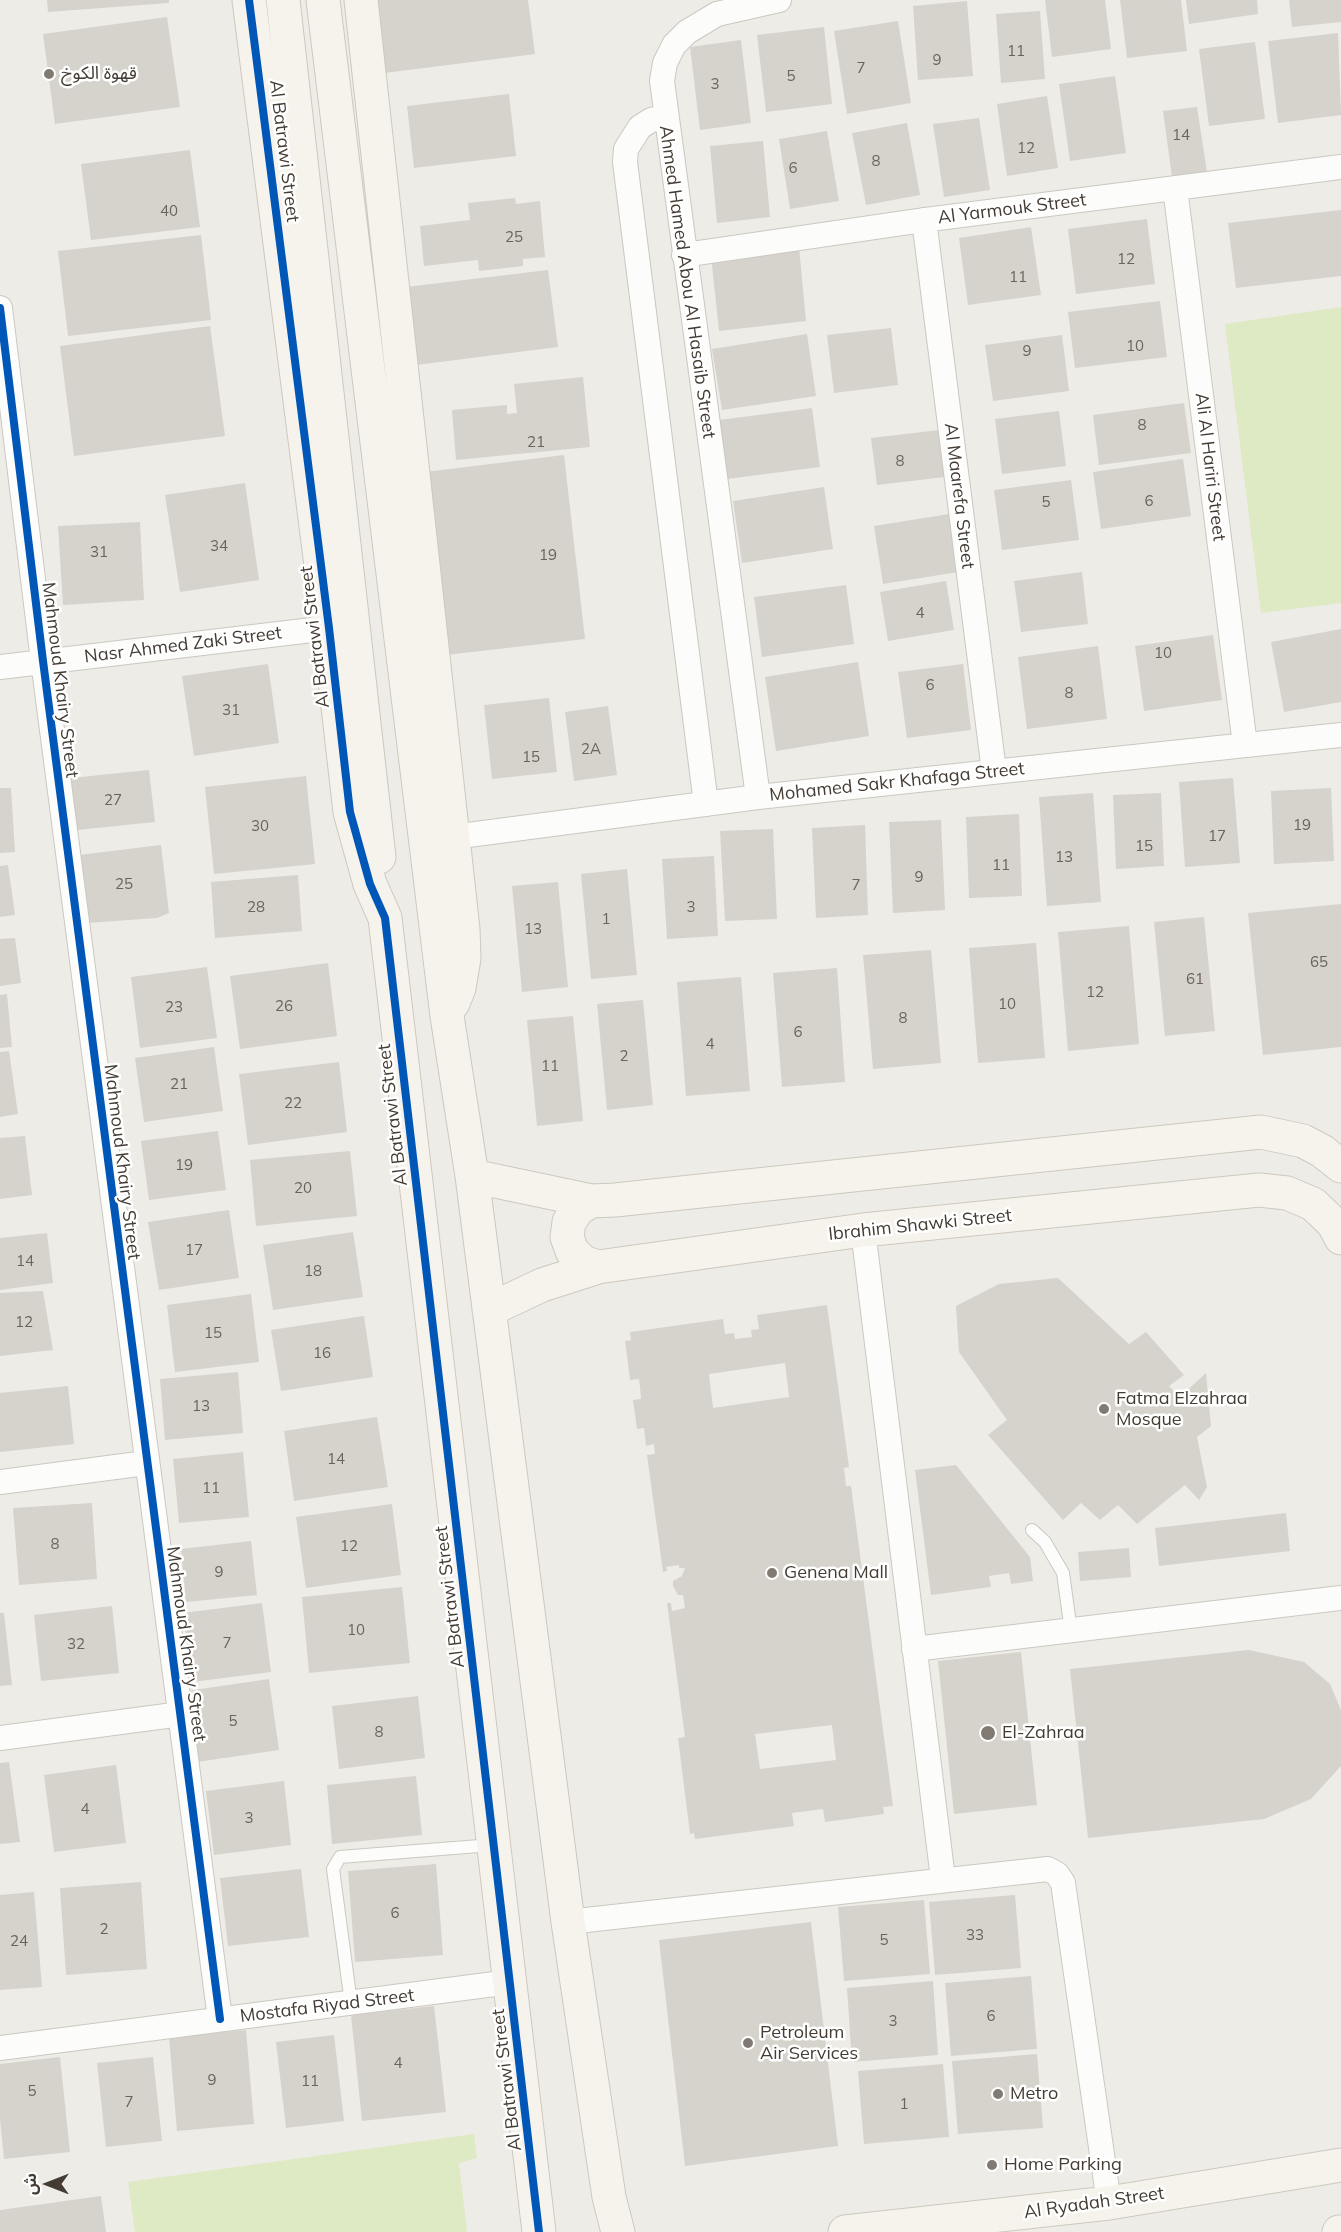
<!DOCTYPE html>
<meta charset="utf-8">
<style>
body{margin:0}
#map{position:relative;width:1341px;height:2232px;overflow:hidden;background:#eeece6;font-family:Mulish,"Noto Sans Arabic",sans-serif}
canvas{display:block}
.north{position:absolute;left:18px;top:2154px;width:60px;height:60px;-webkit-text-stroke:4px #fff;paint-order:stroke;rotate:270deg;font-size:16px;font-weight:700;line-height:24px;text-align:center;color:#443c33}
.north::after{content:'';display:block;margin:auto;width:21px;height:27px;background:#443c33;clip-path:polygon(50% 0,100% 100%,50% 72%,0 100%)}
</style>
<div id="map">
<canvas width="1341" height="2232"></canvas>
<div class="north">ش</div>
</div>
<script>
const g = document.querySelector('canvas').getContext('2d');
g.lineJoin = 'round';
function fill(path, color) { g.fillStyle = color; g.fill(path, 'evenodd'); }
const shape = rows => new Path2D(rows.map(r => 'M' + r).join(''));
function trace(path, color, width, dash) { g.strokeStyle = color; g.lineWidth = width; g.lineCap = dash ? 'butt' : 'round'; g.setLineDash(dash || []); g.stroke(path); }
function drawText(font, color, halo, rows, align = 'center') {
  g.font = font + ' Mulish,"Noto Sans Arabic",sans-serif'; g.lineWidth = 5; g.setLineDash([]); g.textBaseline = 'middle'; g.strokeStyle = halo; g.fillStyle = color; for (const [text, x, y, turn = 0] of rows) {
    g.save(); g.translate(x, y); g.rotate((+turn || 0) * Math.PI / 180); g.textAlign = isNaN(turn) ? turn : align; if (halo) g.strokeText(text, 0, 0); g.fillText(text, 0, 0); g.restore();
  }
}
fill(shape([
 [1341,307,1341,603,1261,613,1225,324],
 [474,2134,477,2158,459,2163,467,2232,135,2232,128,2182]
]), '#deeac4');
fill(shape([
 [47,0,169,0,169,3,48,12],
 [368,0,528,0,535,54,377,74],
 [1045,0,1105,0,1111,49,1052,57],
 [1120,0,1181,0,1187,51,1127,58],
 [1186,0,1257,0,1258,14,1189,24],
 [1289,0,1341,0,1341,22,1292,27],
 [967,1,973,76,918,80,913,6],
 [1040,11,1045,79,1001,83,996,14],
 [167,17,180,107,55,124,43,34],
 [898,21,911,103,847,114,834,31],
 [824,27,832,104,766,112,757,35],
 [1338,33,1341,115,1278,123,1268,41],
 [741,40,751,123,700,130,690,47],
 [1255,42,1265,119,1209,126,1199,49],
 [1115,76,1126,153,1070,161,1059,84],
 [509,94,516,156,414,168,407,106],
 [1047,96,1058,168,1007,176,997,104],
 [1197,107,1207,172,1172,177,1163,111],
 [979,118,990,190,944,197,933,124],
 [907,123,920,195,866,205,852,133],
 [827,131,839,201,790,209,779,139],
 [763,141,770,217,717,223,710,146],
 [190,150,200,227,91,240,81,164],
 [515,198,516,204,540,201,545,257,523,259,523,266,479,271,478,260,424,266,420,226,470,220,468,203],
 [1341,210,1341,276,1236,288,1228,223],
 [1147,219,1155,284,1076,294,1068,229],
 [1031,227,1041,295,968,305,959,238],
 [201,235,211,320,68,336,58,251],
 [799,247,806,321,719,331,711,256],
 [548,270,558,347,416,365,406,287],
 [1160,301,1167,357,1075,368,1068,312],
 [210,326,225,436,74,456,60,346],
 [891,328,898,385,834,393,827,335],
 [807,334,816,396,722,410,712,349],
 [1062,335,1069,391,993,401,985,345],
 [583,377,590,447,456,460,452,410,507,405,507,414,517,413,514,384],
 [1184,403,1191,453,1099,465,1093,415],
 [812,408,820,467,727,479,719,420],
 [1059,411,1066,466,1002,474,995,419],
 [939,430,945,477,877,485,871,438],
 [564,455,585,639,446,655,425,472],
 [1183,459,1191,516,1101,529,1093,472],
 [1071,480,1079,540,1002,550,994,490],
 [245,483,259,580,180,592,165,495],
 [824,487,833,549,742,563,733,501],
 [949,514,958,572,883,584,874,526],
 [140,522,144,600,63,605,58,526],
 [1082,572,1088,624,1021,632,1014,581],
 [946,581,954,630,888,641,880,592],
 [846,585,854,644,762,657,754,597],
 [1341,629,1341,702,1284,712,1271,642],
 [1213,635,1222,700,1144,711,1135,646],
 [1098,646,1107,719,1027,729,1018,657],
 [858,662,869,736,776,751,765,677],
 [268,664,279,743,194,756,182,676],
 [963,664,971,730,907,738,898,672],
 [549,698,557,772,492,779,484,705],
 [608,706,617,775,574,781,565,712],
 [149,770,155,822,77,830,71,778],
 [306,776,315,864,214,874,205,787],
 [1233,778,1240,863,1185,867,1179,782],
 [0,788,11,788,15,852,0,853],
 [1331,788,1334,861,1274,864,1271,791],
 [1093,793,1101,902,1047,906,1039,797],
 [1161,793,1164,866,1116,869,1113,795],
 [1019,814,1022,896,969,898,966,817],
 [941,820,945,910,893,913,889,822],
 [865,825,868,915,816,918,812,828],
 [773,829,777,919,725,921,720,831],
 [161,845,169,913,157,918,87,923,79,855],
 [714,856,718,936,667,939,662,859],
 [8,865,15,915,0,917,0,866],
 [627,869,637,975,591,979,581,874],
 [298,875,302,931,215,938,211,882],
 [558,882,568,987,522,992,512,886],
 [1341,904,1341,1047,1263,1055,1248,913],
 [1204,917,1215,1031,1165,1036,1154,922],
 [1129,926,1139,1044,1068,1051,1058,932],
 [15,938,21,983,0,986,0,939],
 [1036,943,1045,1058,978,1063,969,948],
 [931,950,941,1063,873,1069,863,955],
 [328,963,337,1036,240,1049,230,976],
 [207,967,217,1038,140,1048,131,977],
 [837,968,845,1082,782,1087,773,973],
 [741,977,750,1091,686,1096,677,982],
 [7,994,12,1047,0,1048,0,995],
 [643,1000,653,1105,607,1110,597,1004],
 [573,1016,583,1121,537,1126,527,1020],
 [214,1047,223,1111,144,1122,135,1058],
 [9,1051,18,1114,0,1117,0,1052],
 [339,1062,347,1132,248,1145,239,1074],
 [218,1131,226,1190,149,1200,141,1141],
 [25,1136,32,1195,0,1199,0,1138],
 [350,1151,357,1216,256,1226,250,1160],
 [229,1210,239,1278,159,1290,148,1222],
 [353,1232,363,1297,273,1310,263,1245],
 [47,1233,53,1283,0,1290,0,1238],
 [1058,1278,1129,1344,1146,1332,1184,1375,1169,1386,1180,1397,1206,1373,1211,1426,1197,1437,1207,1487,1199,1500,1185,1485,1137,1524,1118,1505,1100,1520,1081,1503,1063,1520,988,1435,1007,1420,959,1352,956,1306,999,1284],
 [43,1291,53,1350,0,1356,0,1293],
 [251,1294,259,1362,175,1372,167,1305],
 [827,1305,849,1467,844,1468,846,1486,851,1486,893,1806,883,1807,884,1814,825,1822,823,1809,792,1813,794,1826,695,1839,694,1833,690,1834,678,1738,685,1737,667,1603,671,1603,672,1611,685,1608,683,1595,678,1595,673,1586,673,1581,682,1576,685,1568,679,1568,679,1565,666,1567,667,1571,663,1572,647,1455,655,1454,654,1444,646,1446,644,1428,637,1429,633,1400,641,1399,640,1387,639,1379,630,1380,625,1341,631,1340,630,1332,723,1319,725,1334,734,1333,735,1339,752,1337,751,1330,759,1329,757,1315],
 [785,1363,789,1397,713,1408,709,1374],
 [832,1725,836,1760,760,1769,755,1734],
 [364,1316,373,1377,281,1391,271,1330],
 [238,1372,243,1433,165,1440,160,1379],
 [68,1386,74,1444,0,1452,0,1393],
 [377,1417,388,1487,294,1501,284,1431],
 [243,1452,249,1517,179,1523,173,1459],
 [956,1465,1030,1557,1033,1581,1011,1584,1009,1573,989,1576,991,1587,931,1595,915,1470],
 [92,1503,97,1579,19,1585,13,1508],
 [392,1504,401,1575,306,1588,296,1517],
 [1286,1513,1290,1551,1159,1566,1155,1528],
 [251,1541,257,1595,186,1602,181,1549],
 [1129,1548,1131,1577,1080,1581,1078,1552],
 [402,1587,410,1663,309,1673,302,1597],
 [262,1603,271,1672,192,1682,183,1613],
 [112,1606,119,1673,41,1681,34,1615],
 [0,1613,4,1613,12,1685,0,1686],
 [1249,1650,1304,1662,1330,1684,1341,1710,1341,1766,1311,1799,1264,1819,1088,1838,1070,1669],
 [1021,1652,1037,1805,954,1814,938,1661],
 [269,1679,279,1750,197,1762,187,1691],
 [418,1696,425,1758,339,1769,332,1706],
 [9,1762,20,1842,0,1844,0,1763],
 [116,1765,126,1843,54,1852,44,1775],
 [416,1776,422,1835,332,1844,327,1785],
 [284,1781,291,1845,214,1855,206,1791],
 [436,1864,443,1955,355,1962,348,1871],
 [301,1869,309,1937,228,1946,220,1878],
 [141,1882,147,1969,66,1975,60,1888],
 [34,1892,42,1987,0,1990,0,1895],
 [1015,1895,1021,1968,935,1975,929,1902],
 [924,1900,930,1974,844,1981,838,1907],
 [811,1922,838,2146,685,2166,659,1940],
 [1031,1976,1037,2049,951,2056,945,1983],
 [933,1981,938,2055,852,2062,847,1988],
 [434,2006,446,2112,362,2121,351,2015],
 [246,2030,254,2124,177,2131,169,2037],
 [334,2035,344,2121,286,2128,276,2042],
 [1037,2054,1043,2128,958,2134,952,2061],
 [60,2057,70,2152,4,2159,0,2119,0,2064],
 [153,2057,162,2141,106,2147,97,2063],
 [943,2064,949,2137,864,2144,858,2071],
 [101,2196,106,2232,0,2232,0,2210]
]), '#d6d3cd');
const lane = shape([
 [1032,1530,1045,1542,1063,1573,1071,1631],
 [351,2003,333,1869,340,1857,492,1845]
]);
const street = shape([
 [665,117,651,120,640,127,626,149,625,162,706,804],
 [1175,188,1245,745],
 [924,220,994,771],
 [684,255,924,220,1341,167],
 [0,308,43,661,220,2019],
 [0,667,329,628],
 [758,797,662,81,665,63,674,45,687,32,717,14,779,0],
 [453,837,758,797,1341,735],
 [863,1230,943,1879],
 [0,1482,146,1463],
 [914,1649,1341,1598],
 [0,1738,181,1714],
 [568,1922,1048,1869,1057,1874,1063,1883,1109,2203],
 [0,2048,510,1982]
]);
const secondary = shape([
 [249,0,329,628,350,812,370,884,385,918,539,2232],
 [283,0,379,857],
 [323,0,447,1016,472,1176,568,1922,609,2197,618,2232],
 [361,0,463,929,464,958,459,988,453,1003],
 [472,1176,591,1201,615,1200,1261,1132,1303,1141,1322,1151,1341,1166],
 [591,1201,578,1209,569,1222,567,1237,572,1251,583,1262,598,1267],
 [489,1310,542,1285,598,1267,863,1230,1259,1190,1287,1193,1313,1204,1333,1223,1341,1238],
 [845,2232,1109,2203,1341,2165],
 [1339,2232,1341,2232]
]);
trace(lane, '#cbc8c2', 14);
trace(street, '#cbc8c2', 26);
trace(secondary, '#cec8bd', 35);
trace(lane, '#fcfcfb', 12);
trace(street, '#fcfcfb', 24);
trace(secondary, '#f6f3ed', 33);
trace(shape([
 [249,0,329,628,350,812,370,884,385,918,539,2232],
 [0,308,43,661,220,2019]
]), '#0057b8', 8);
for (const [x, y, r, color] of [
 [49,74,6,"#807a72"],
 [1104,1409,6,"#807a72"],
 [772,1573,6,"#807a72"],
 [988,1733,8,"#807a72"],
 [748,2043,6,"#807a72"],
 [998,2094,6,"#807a72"],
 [992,2165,6,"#807a72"]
]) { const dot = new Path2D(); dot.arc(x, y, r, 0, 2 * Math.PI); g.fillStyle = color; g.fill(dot); trace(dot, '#fff', 2); }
drawText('15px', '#6a635b', null, [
 ["11",1016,51],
 ["9",937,60],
 ["7",861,68],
 ["5",791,76],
 ["3",715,84],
 ["14",1181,135],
 ["12",1026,148],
 ["8",876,161],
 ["6",793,168],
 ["40",169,211],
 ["25",514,237],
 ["12",1126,259],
 ["11",1018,277],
 ["10",1135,346],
 ["9",1027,351],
 ["8",1142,425],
 ["21",536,442],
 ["8",900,461],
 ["6",1149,501],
 ["5",1046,502],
 ["34",219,546],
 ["31",99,552],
 ["19",548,555],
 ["4",920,613],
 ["10",1163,653],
 ["6",930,685],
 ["8",1069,693],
 ["31",231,710],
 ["2A",591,749],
 ["15",531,757],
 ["27",113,800],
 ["19",1302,825],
 ["30",260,826],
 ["17",1217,836],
 ["15",1144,846],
 ["13",1064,857],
 ["11",1001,865],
 ["9",919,877],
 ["25",124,884],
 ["7",856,885],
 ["28",256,907],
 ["3",691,907],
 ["1",606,919],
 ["13",533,929],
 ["65",1319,962],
 ["61",1195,979],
 ["12",1095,992],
 ["10",1007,1004],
 ["26",284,1006],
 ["23",174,1007],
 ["8",903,1018],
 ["6",798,1032],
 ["4",710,1044],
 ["2",624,1056],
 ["11",550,1066],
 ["21",179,1084],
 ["22",293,1103],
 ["19",184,1165],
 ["20",303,1188],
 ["17",194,1250],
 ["14",25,1261],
 ["18",313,1271],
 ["12",24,1322],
 ["15",213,1333],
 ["16",322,1353],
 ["13",201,1406],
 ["14",336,1459],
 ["11",211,1488],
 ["8",55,1544],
 ["12",349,1546],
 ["9",219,1572],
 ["10",356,1630],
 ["7",227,1643],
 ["32",76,1644],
 ["5",233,1721],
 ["8",379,1732],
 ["4",85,1809],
 ["3",249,1818],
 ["6",395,1913],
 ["2",104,1929],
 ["33",975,1935],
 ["5",884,1940],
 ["24",19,1941],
 ["6",991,2016],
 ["3",893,2021],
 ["4",398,2063],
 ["9",212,2080],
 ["11",310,2081],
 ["5",32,2091],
 ["7",129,2102],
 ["1",904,2104]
]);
drawText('18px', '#443c33', '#fff', [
 ["قهوة الكوخ",61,74],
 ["Fatma Elzahraa",1116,1399],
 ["Mosque",1116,1420],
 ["Genena Mall",784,1573],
 ["El-Zahraa",1002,1733],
 ["Petroleum",760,2033],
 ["Air Services",760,2054],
 ["Metro",1010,2094],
 ["Home Parking",1004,2165]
], 'left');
drawText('18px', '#443c33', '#fff', [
 ["Al Batrawi Street",284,151,83],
 ["Al Yarmouk Street",1012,209,-7],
 ["Ahmed Hamed Abou Al Hasaib Street",687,282,82],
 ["Ali Al Hariri Street",1210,467,83],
 ["Al Maarefa Street",959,496,83],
 ["Al Batrawi Street",315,637,-97],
 ["Nasr Ahmed Zaki Street",183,645,-7],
 ["Mahmoud Khairy Street",60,680,83],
 ["Mohamed Sakr Khafaga Street",897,782,-6],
 ["Al Batrawi Street",393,1115,-97],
 ["Mahmoud Khairy Street",122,1162,83],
 ["Ibrahim Shawki Street",920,1225,-6],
 ["Al Batrawi Street",450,1597,-97],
 ["Mahmoud Khairy Street",186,1644,82],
 ["Mostafa Riyad Street",327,2006,-7],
 ["Al Batrawi Street",507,2080,-97],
 ["Al Ryadah Street",1094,2203,-8]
]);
</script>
